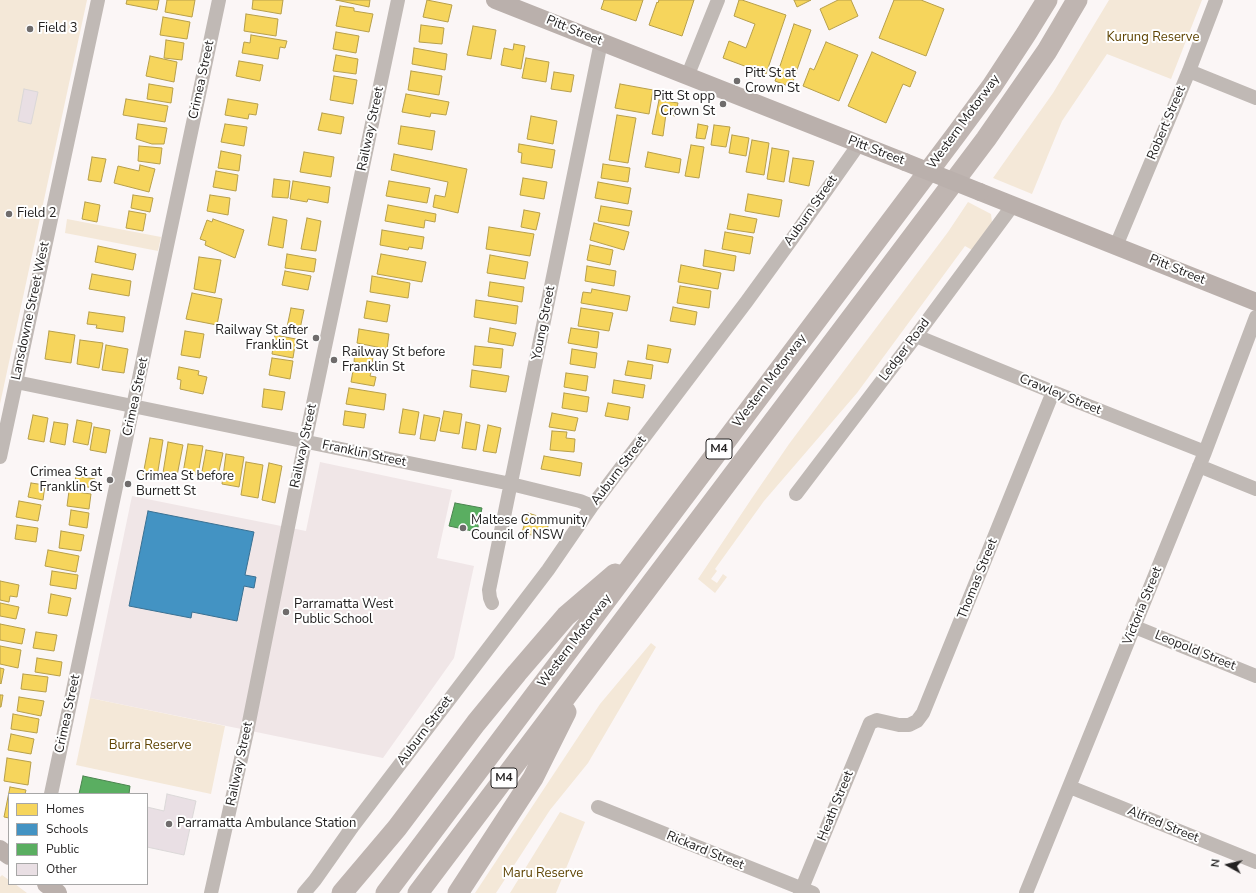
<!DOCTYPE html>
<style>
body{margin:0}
#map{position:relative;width:1256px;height:893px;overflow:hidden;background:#fbf6f6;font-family:"Nunito Sans",sans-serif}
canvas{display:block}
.legend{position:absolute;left:8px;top:793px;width:140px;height:92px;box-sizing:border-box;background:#fff;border:1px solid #a7a7a7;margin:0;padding:5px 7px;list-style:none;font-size:12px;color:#242222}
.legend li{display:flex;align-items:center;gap:8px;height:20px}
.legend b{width:20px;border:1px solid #a7a7a7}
.north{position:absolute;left:1208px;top:845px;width:40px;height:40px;-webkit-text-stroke:3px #fff;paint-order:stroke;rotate:278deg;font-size:11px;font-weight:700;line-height:16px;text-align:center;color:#242222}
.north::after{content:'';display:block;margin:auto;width:14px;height:18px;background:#242222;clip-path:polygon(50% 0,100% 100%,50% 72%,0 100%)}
</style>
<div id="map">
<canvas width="1256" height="893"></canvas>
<ul class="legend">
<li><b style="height:11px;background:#f6d55c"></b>Homes</li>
<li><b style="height:11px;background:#4393c3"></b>Schools</li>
<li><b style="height:11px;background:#5aae61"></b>Public</li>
<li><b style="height:11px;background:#e9dfe4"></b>Other</li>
</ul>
<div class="north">N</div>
</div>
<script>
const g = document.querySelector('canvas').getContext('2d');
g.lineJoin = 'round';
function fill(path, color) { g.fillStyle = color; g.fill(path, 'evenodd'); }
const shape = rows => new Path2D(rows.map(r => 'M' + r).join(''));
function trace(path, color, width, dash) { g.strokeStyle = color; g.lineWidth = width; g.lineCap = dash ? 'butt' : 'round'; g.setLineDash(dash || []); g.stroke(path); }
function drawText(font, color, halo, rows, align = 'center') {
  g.font = font + ' "Nunito Sans",sans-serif'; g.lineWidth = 4; g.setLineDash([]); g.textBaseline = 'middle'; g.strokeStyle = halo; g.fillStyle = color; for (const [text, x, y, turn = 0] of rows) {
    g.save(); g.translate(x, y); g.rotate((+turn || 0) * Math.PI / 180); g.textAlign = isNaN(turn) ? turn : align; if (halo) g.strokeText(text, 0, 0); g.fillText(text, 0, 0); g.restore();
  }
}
fill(shape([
 [320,462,452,490,437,558,474,566,454,658,383,758,90,698,132,496,306,531]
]), '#f0e6e7');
fill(shape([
 [0,0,87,0,0,404],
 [1109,0,1202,0,1171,79,1107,54,1062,121,1032,194,993,178,1053,93],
 [968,202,991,214,992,222,972,250,965,246,857,393,764,501,715,569,717,571,711,579,717,583,723,574,727,577,715,593,698,579,752,498,789,444,948,232],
 [67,219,161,237,158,251,65,233],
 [651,643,656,647,588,763,550,810,496,893,475,893,600,704],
 [90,698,225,726,211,794,76,765],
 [560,812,585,822,556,893,510,893],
 [2,875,9,880,9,884,15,884,27,893,0,893,0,877]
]), '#f4e8d8');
const homes = shape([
 [127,0,159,0,157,10,126,4,127,0],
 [167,0,195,0,192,17,165,12,167,0],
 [253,0,283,0,281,14,252,9,253,0],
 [336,0,370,0,369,7,336,0],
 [427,0,452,5,448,22,423,17,427,0],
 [604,0,643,0,636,21,601,9,604,0],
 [659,0,694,0,682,36,649,25,657,2,658,3,659,0],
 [739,0,742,0,786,15,766,74,723,58,729,41,746,48,755,24,734,16,739,0],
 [794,0,811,0,797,7,794,0],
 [838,0,851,0,858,16,829,30,820,9,838,0],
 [894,0,921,0,944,9,926,56,879,38,894,0],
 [340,6,354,8,354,11,373,14,369,32,336,26,340,6],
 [246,14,278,19,276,36,244,31,246,14],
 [163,17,190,22,187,39,160,35,163,17],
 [794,24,811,30,791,87,775,81,794,24],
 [421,25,444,28,442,44,419,42,421,25],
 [473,26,496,30,491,59,467,55,473,26],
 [336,32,359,36,356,53,333,49,336,32],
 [251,35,287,41,285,48,280,47,278,59,242,53,244,42,250,43,251,35],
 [166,40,184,43,182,60,164,58,166,40],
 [826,42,858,55,839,101,803,86,810,68,814,70,826,42],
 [514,44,525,46,521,69,501,65,504,48,513,50,514,44],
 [414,48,447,54,445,70,412,64,414,48],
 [872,52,916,72,910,87,903,84,886,123,848,106,872,52],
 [336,55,358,59,356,74,333,71,336,55],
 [150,56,177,62,174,82,146,76,150,56],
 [526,58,549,62,546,82,522,78,526,58],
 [239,61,263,65,260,81,236,76,239,61],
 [411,71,442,76,439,95,408,90,411,71],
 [554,72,574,75,571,92,551,89,554,72],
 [334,76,357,80,353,104,330,100,334,76],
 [149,84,173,88,171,103,147,99,149,84],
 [620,84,653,90,649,114,615,108,620,84],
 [406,94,449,102,446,115,431,113,430,117,402,112,406,94],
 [126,99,168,106,165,122,123,115,126,99],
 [228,99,258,104,256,115,249,114,248,119,225,115,228,99],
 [659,100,678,103,675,116,666,114,663,136,652,134,659,100],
 [322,113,344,117,341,134,318,130,322,113],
 [617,115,636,118,628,163,609,160,617,115],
 [531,116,557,121,553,144,527,139,531,116],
 [138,124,167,128,164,144,152,144,136,139,138,124],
 [225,124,247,127,244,146,221,142,225,124],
 [698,124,708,126,705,139,696,138,698,124],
 [714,125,730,127,726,147,711,145,714,125],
 [401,126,435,131,432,150,398,144,401,126],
 [732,135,749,138,746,156,729,153,732,135],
 [752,140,769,143,764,175,746,172,752,140],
 [519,144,555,150,552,168,521,163,522,153,518,152,519,144],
 [691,145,704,147,699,178,685,176,691,145],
 [139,146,162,148,160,164,138,161,139,146],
 [772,148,789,151,784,182,767,179,772,148],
 [221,151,241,155,239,171,218,168,221,151],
 [304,152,334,157,331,177,300,172,304,152],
 [648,152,681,159,679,173,645,167,648,152],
 [394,154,467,169,458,213,433,207,435,195,445,197,448,182,391,170,394,154],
 [92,157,106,159,101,182,88,180,92,157],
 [793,158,814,161,809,186,789,182,793,158],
 [603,164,630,168,628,182,601,178,603,164],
 [140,165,155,169,149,192,114,183,118,166,139,171,140,165],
 [216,171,238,175,236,191,213,187,216,171],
 [523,178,547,182,544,199,520,195,523,178],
 [274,179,290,181,288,198,272,197,274,179],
 [293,181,330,187,328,203,308,199,307,202,290,199,293,181],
 [389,181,430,188,427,203,386,196,389,181],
 [598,182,631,188,628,204,595,198,598,182],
 [748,194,782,200,779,217,745,211,748,194],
 [133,195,153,198,150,212,131,208,133,195],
 [210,195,230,198,228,215,207,211,210,195],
 [85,202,100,205,97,222,82,219,85,202],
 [388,205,436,214,435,222,425,220,424,228,385,221,388,205],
 [601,206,632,211,629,226,598,221,601,206],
 [524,210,540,213,536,230,521,227,524,210],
 [129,211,146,214,143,231,126,228,129,211],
 [730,214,757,219,754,233,727,229,730,214],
 [273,217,287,220,283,248,268,245,273,217],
 [307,218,321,221,316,251,301,249,307,218],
 [213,219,244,230,235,258,205,245,206,241,200,239,207,220,212,222,213,219],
 [594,223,629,232,624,250,590,240,594,223],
 [489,227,534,234,530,256,486,249,489,227],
 [382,230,424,237,422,249,409,247,408,250,380,245,382,230],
 [725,232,753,237,750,254,722,249,725,232],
 [590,245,613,250,610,265,587,260,590,245],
 [98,246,136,254,133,270,95,262,98,246],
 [705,250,736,256,734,271,703,266,705,250],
 [287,254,316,259,314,272,285,268,287,254],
 [381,254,426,262,422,282,377,274,381,254],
 [490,255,528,262,525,279,487,273,490,255],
 [199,257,221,260,215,293,194,289,199,257],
 [681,265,721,273,718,289,678,282,681,265],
 [587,266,616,271,614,286,585,281,587,266],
 [285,271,311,276,308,290,282,285,285,271],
 [92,274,131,281,129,296,89,289,92,274],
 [372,276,410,283,408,298,370,292,372,276],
 [490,282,524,287,522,302,488,296,490,282],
 [680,286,711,291,709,308,677,303,680,286],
 [592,289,630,296,627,311,581,303,583,292,591,293,592,289],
 [192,293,222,299,217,325,186,319,192,293],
 [476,300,518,306,516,324,474,317,476,300],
 [367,301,390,305,387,322,364,318,367,301],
 [673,307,697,312,695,325,670,321,673,307],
 [291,308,304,310,300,329,287,327,291,308],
 [581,308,613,313,609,331,578,326,581,308],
 [89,312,125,317,123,332,96,328,97,325,87,324,89,312],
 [490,328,516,333,513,346,488,342,490,328],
 [571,328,599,332,597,348,568,343,571,328],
 [359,329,389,334,387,349,357,343,359,329],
 [49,331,75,335,71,363,45,359,49,331],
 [185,331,204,334,200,358,181,355,185,331],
 [275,335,296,339,293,358,272,354,275,335],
 [80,340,103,343,99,368,77,364,80,340],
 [106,345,128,349,124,373,102,370,106,345],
 [648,345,671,349,668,363,646,359,648,345],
 [475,346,503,349,501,368,473,365,475,346],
 [355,349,374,351,372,364,354,362,355,349],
 [572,349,597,353,595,368,570,364,572,349],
 [272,358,293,361,290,379,269,375,272,358],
 [628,361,653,365,651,379,625,375,628,361],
 [354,365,372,369,370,376,376,377,374,386,351,382,354,365],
 [179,367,199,371,198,375,207,377,203,394,180,389,181,380,177,379,179,367],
 [472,370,509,376,506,392,470,387,472,370],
 [566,373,588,376,586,391,564,387,566,373],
 [614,380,645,385,643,398,612,393,614,380],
 [349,388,386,394,384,410,346,404,349,388],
 [264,389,285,392,282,410,262,407,264,389],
 [564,393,589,397,587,412,562,408,564,393],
 [608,403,630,407,628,420,605,416,608,403],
 [403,409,419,412,415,435,399,433,403,409],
 [345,411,366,414,364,428,343,425,345,411],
 [444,411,462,414,459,434,440,431,444,411],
 [552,413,578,418,575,431,549,427,552,413],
 [33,415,48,418,44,442,28,439,33,415],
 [424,415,440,418,435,441,420,439,424,415],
 [77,420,92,423,88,445,73,442,77,420],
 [54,422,68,424,65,445,50,442,54,422],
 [466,422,480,425,476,450,462,448,466,422],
 [488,425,501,428,496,453,483,451,488,425],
 [94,427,110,430,106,453,90,450,94,427],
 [552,431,567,432,566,438,575,439,574,452,550,450,552,431],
 [150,438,163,440,157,477,143,475,150,438],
 [168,442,183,445,176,481,162,479,168,442],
 [188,444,203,446,198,475,183,473,188,444],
 [206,450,223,453,217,480,201,477,206,450],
 [226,454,244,457,239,487,222,484,226,454],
 [544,456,582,463,580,476,541,469,544,456],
 [246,462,263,465,258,498,241,495,246,462],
 [269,463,282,466,275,503,262,500,269,463],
 [76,476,95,479,94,488,74,485,76,476],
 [31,483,45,485,43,500,28,497,31,483],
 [69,491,91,494,89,509,67,506,69,491],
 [19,501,41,505,38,521,16,517,19,501],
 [71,510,89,513,87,528,69,525,71,510],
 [528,513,550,520,544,539,522,532,528,513],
 [17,525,38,528,36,542,15,539,17,525],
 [61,531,84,535,81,551,59,548,61,531],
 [48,550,79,556,76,572,45,566,48,550],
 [52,571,78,575,76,589,50,585,52,571],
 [0,581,19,585,17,597,10,596,9,602,0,600,0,581],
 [51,594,71,598,67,616,48,613,51,594],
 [0,603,19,607,16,619,0,616,0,603],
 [0,624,25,629,22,644,0,640,0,624],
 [36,632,57,635,54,651,33,648,36,632],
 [0,646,21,650,18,668,0,664,0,646],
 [37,658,62,662,60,676,35,672,37,658],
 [0,668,4,669,1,684,0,683,0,668],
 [23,674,48,677,46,692,21,689,23,674],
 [0,695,3,695,1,707,0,707,0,695],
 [19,697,44,701,41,716,17,711,19,697],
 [13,714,39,719,37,733,11,729,13,714],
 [11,734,34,739,31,754,8,750,11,734],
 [7,758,31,762,28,785,4,781,7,758],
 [10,787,26,790,25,794,9,794,9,818,4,817,10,787]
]);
fill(homes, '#f6d55c');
trace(homes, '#b79f4b', 1);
const schools = shape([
 [148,511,254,532,245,575,256,577,254,588,244,586,237,621,192,612,191,618,129,606,148,511]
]);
fill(schools, '#4393c3');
trace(schools, '#3a7193', 1);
const public = shape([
 [455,503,482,508,477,532,449,526,455,503],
 [83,776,130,786,129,794,79,794,83,776]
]);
fill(public, '#5aae61');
trace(public, '#4a844e', 1);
const building = shape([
 [24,89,38,92,31,124,18,121,24,89],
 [167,794,196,801,184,855,147,847,147,807,164,811,167,794]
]);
fill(building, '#e9dfe4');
trace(building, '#dbd8d8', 1);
trace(shape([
 [1189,71,1256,98],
 [687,77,718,0],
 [1116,246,1189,71,1216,0],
 [916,336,1053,392,1205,452],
 [16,382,511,484,580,501,592,506],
 [0,457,98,0],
 [1199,466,1256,489],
 [796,494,916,336,1013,205],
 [492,603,490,598,489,590,601,42],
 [1135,627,1256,676],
 [1070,787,1256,862],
 [51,794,219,0],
 [598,807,813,893],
 [211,893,247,732,305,442,398,0],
 [304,893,315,880,353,826,548,570,592,506,747,301,792,239,859,144],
 [800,893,870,723,877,720,899,725,909,725,917,721,923,713,1053,392],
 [1026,893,1205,452,1256,317]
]), '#c0b9b5', 14);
trace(shape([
 [495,0,905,162],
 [980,192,1256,302],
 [0,849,9,856],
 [46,884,58,893]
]), '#bab0ac', 18);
trace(shape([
 [342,893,397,828,476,723,517,673,566,616,615,574],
 [386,893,955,136,992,86,1026,34,1047,0],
 [418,893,986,139,1047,51,1077,0],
 [458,893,533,778,566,712]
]), '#bfb5b1', 21);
trace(shape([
 [905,162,980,192]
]), '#bab0ac', 18);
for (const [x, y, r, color] of [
 [30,29,4,"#6f6c6c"],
 [737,81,4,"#6f6c6c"],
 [723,104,4,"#6f6c6c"],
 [9,214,4,"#6f6c6c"],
 [316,338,4,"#6f6c6c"],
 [334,360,4,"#6f6c6c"],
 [110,480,4,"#6f6c6c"],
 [128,484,4,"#6f6c6c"],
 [463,528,4,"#6f6c6c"],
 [286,612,4,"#6f6c6c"],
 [169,824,4,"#6f6c6c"]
]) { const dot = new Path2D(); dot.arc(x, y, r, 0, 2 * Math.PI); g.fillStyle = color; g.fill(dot); trace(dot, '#fff', 1.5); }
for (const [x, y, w] of [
 [719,449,26],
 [504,778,26]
]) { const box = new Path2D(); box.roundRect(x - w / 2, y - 10, w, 20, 3); g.fillStyle = '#fff'; g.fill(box); trace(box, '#242222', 1); }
drawText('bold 12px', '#242222', null, [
 ["M4",719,449],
 ["M4",504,778]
]);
drawText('13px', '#242222', '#fff', [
 ["Field 3",38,29],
 ["Pitt St at",745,74],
 ["Crown St",745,89],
 ["Pitt St opp",715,97,"right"],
 ["Crown St",715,112,"right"],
 ["Field 2",17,214],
 ["Railway St after",308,331,"right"],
 ["Franklin St",308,346,"right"],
 ["Railway St before",342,353],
 ["Franklin St",342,368],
 ["Crimea St at",102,473,"right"],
 ["Franklin St",102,488,"right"],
 ["Crimea St before",136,477],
 ["Burnett St",136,492],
 ["Maltese Community",471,521],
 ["Council of NSW",471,536],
 ["Parramatta West",294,605],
 ["Public School",294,620],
 ["Parramatta Ambulance Station",177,824]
], 'left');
drawText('13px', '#242222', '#fff', [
 ["Pitt Street",574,31,22],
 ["Crimea Street",202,80,-78],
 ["Western Motorway",964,122,-54],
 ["Robert Street",1167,123,-67],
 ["Railway Street",371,129,-78],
 ["Pitt Street",876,151,21],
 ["Auburn Street",811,211,-55],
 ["Pitt Street",1177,270,22],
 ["Lansdowne Street West",31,311,-78],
 ["Young Street",544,323,-79],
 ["Ledger Road",905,350,-53],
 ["Western Motorway",770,381,-53],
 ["Crawley Street",1060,395,22],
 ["Crimea Street",136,397,-78],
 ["Railway Street",304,446,-78],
 ["Franklin Street",364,454,12],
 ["Auburn Street",619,471,-53],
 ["Thomas Street",978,579,-68],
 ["Victoria Street",1143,606,-68],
 ["Western Motorway",575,641,-53],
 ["Leopold Street",1195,651,22],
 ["Crimea Street",68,714,-78],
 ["Auburn Street",425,731,-53],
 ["Railway Street",240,764,-78],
 ["Heath Street",836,806,-68],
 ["Alfred Street",1163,825,22],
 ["Rickard Street",705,851,22]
]);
drawText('13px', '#5e4302', '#fff', [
 ["Kurung Reserve",1153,38],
 ["Burra Reserve",150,746],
 ["Maru Reserve",543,874]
]);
</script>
